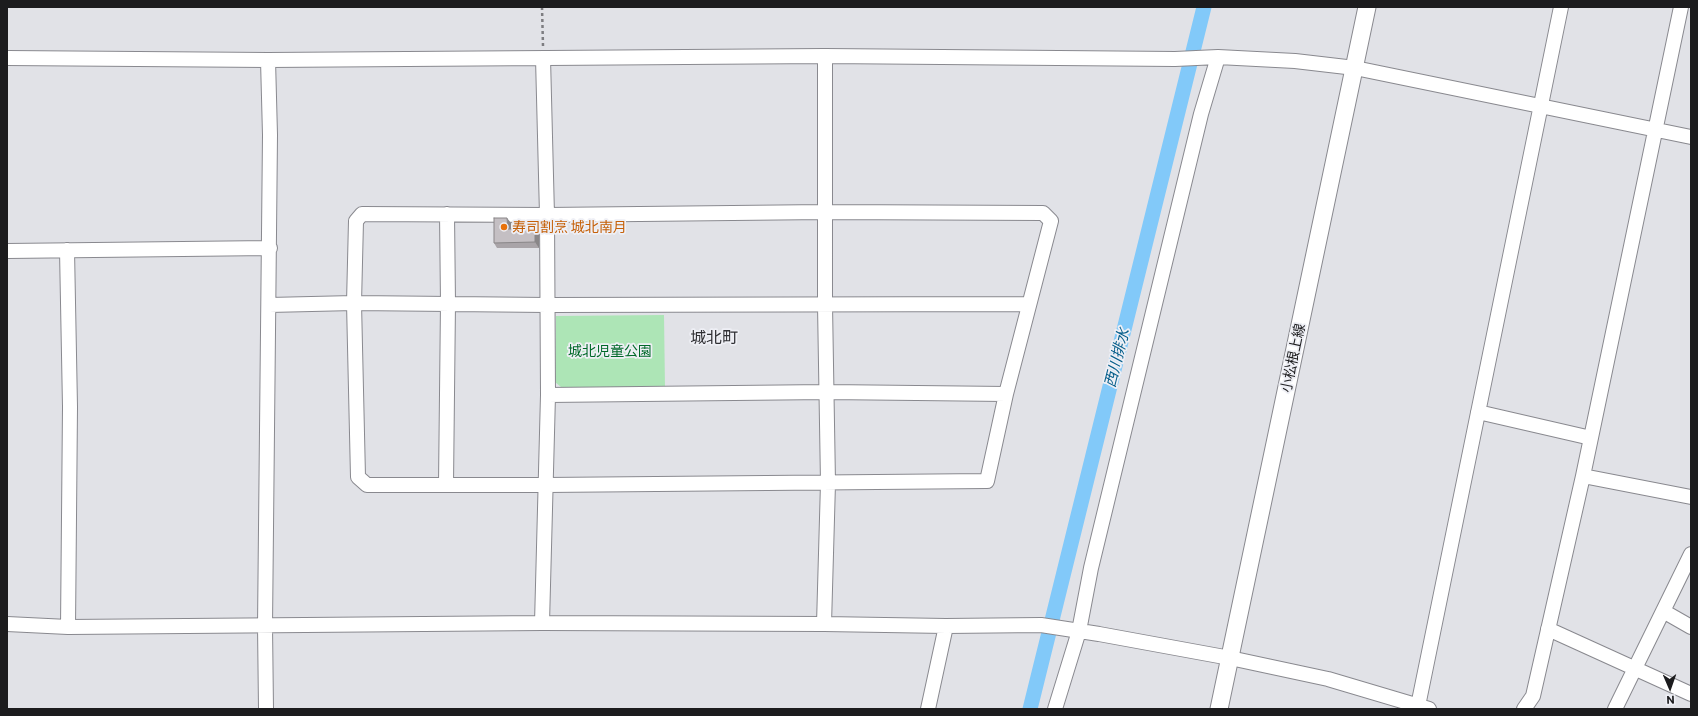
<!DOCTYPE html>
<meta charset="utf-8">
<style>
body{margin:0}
#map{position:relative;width:1698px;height:716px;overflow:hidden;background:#e1e2e7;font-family:Commissioner,sans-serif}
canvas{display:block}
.frame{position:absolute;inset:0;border:8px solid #1c1c1e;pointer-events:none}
.north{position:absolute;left:1650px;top:668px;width:40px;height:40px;-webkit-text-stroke:3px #eeeff5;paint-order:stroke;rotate:178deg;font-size:11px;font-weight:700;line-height:16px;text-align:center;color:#1c1c1e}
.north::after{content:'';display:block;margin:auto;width:14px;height:18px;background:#1c1c1e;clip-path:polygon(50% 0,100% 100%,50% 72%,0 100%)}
</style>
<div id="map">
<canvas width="1698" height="716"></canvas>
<div class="frame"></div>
<div class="north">N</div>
</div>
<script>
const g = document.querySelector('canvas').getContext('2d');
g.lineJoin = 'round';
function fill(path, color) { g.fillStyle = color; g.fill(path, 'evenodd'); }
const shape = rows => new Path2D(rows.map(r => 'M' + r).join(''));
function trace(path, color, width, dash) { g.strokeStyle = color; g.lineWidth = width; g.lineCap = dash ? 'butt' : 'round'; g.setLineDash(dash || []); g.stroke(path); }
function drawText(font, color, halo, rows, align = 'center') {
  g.font = font + ' Commissioner,"Noto Sans JP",sans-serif'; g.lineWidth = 3.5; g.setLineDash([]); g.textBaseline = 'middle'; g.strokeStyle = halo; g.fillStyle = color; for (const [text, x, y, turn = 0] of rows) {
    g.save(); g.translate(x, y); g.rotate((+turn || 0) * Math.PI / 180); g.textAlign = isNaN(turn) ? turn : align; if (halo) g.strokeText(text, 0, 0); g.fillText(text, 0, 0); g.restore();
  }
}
fill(shape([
 [664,315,665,388,561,387,555,382,556,316]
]), '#ade5b6');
trace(shape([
 [1030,709,1204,7]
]), '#82c9f9', 15);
const minor = shape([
 [7,58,268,60,825,56,1175,59,1218,57,1295,61,1355,68,1691,137],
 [825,212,1043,213,1051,221,1006,394,987,481,546,485,367,485,358,477,354,303,356,221,362,214,547,215,825,212],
 [67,250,70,407,68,627],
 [7,251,270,248],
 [269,305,354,303,547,305,1029,304],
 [548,395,827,392,1006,394],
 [1478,412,1591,438],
 [1583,476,1691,497],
 [446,484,448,303,447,214],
 [1663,611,1691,627],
 [542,623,548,395,547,215,543,58],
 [7,624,68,627,542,623,824,624,946,626,1041,625,1099,634,1230,658,1328,679,1429,709],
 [824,624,828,483,825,305,825,56],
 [1548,629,1691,694],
 [1418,706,1561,7],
 [266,709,265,626,270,135,268,60],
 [928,709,946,626],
 [1055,709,1079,631,1091,568,1201,114,1218,57],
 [1524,709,1533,696,1583,476,1681,7],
 [1615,709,1691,554]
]);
const major = shape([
 [1219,709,1367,7]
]);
trace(minor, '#89898f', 16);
trace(major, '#89898f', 19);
trace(shape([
 [542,7,543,46]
]), '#7d7d81', 2.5, [3, 3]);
trace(minor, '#fff', 14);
trace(major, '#fff', 17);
fill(shape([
 [511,223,511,229,535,229,539,234,539,248,497,248,494,243]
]), '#a9a4a8');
fill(shape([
 [507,218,511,223,511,234,508,229],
 [535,229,539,234,539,248,535,242]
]), '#898688');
const building = shape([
 [494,218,507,218,508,229,535,229,535,242,494,243,494,218]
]);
fill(building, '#c4bfc3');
trace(building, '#898688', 1);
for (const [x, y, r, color] of [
 [504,227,4,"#e8710a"]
]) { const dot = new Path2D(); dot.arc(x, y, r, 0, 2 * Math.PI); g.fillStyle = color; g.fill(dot); trace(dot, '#eeeff5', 1.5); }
drawText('14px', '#c56008', '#eeeff5', [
 ["寿司割烹 城北南月",512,227]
], 'left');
drawText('14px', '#006929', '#eeeff5', [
 ["城北児童公園",610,351]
]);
drawText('14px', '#1c1c1e', '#eeeff5', [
 ["小松根上線",1293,358,-78]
]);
drawText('italic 15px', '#055e8b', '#eeeff5', [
 ["西川排水",1117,358,-76]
]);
drawText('16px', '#2f2f33', '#eeeff5', [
 ["城北町",714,338]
]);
</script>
